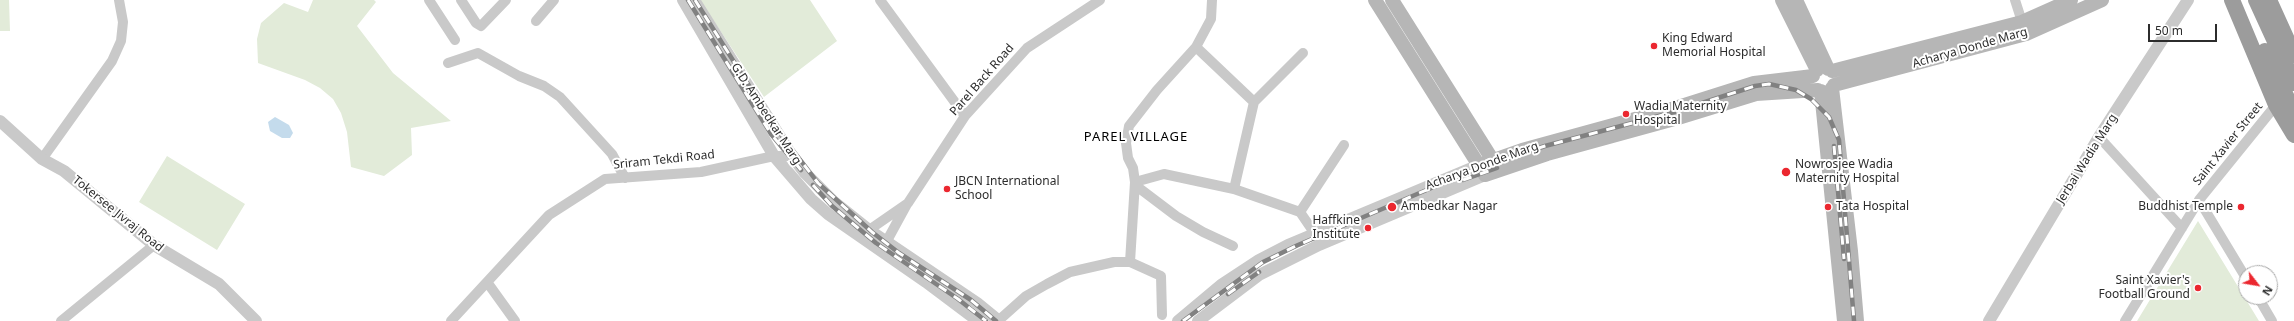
<!DOCTYPE html>
<style>
body{margin:0}
#map{position:relative;width:2294px;height:321px;overflow:hidden;background:#fff;font-family:"Noto Sans",sans-serif}
canvas{display:block}
.north{position:absolute;left:2238px;top:265px;width:40px;height:40px;box-sizing:border-box;background:#fff;border:1px solid #ababab;border-radius:50%;rotate:121deg;font-size:11px;font-weight:700;line-height:16px;text-align:center;color:#2c2c2c}
.north::after{content:'';display:block;margin:auto;width:14px;height:18px;background:#eb272f;clip-path:polygon(50% 0,100% 100%,50% 72%,0 100%)}
.scale{position:absolute;left:2148px;top:24px;width:69px;height:18px;box-sizing:border-box;border:2px solid #2c2c2c;border-top:0;padding-left:5px;font-size:12px;line-height:14px;white-space:nowrap;color:#2c2c2c;-webkit-text-stroke:3px #fff;paint-order:stroke}
</style>
<div id="map">
<canvas width="2294" height="321"></canvas>
<div class="north">N</div>
<div class="scale">50 m</div>
</div>
<script>
const g = document.querySelector('canvas').getContext('2d');
g.lineJoin = 'round';
function fill(path, color) { g.fillStyle = color; g.fill(path, 'evenodd'); }
const shape = rows => new Path2D(rows.map(r => 'M' + r).join(''));
function trace(path, color, width, dash) { g.strokeStyle = color; g.lineWidth = width; g.lineCap = dash ? 'butt' : 'round'; g.setLineDash(dash || []); g.stroke(path); }
function drawText(font, color, halo, rows, align = 'center') {
  g.font = font + ' "Noto Sans",sans-serif'; g.lineWidth = 4; g.setLineDash([]); g.textBaseline = 'middle'; g.strokeStyle = halo; g.fillStyle = color; for (const [text, x, y, turn = 0] of rows) {
    g.save(); g.translate(x, y); g.rotate((+turn || 0) * Math.PI / 180); g.textAlign = isNaN(turn) ? turn : align; if (halo) g.strokeText(text, 0, 0); g.fillText(text, 0, 0); g.restore();
  }
}
fill(shape([
 [0,0,9,0,10,31,0,31],
 [313,0,374,0,376,2,357,26,393,73,451,121,411,128,412,155,384,176,351,167,347,132,341,113,333,99,320,88,305,80,258,63,257,39,261,23,284,3,308,12],
 [700,0,810,0,837,41,764,97],
 [167,156,245,204,217,250,139,202],
 [2198,221,2259,321,2137,321]
]), '#e2ebd9');
fill(shape([
 [275,117,289,125,293,133,290,138,282,138,270,131,268,122]
]), '#c4dbec');
trace(shape([
 [429,0,455,40],
 [461,0,476,23,481,26,506,0],
 [880,0,965,116],
 [2015,0,2024,28],
 [536,21,554,0],
 [1196,47,1254,102,1234,189],
 [448,63,478,53,519,76,544,86,560,97,612,154,625,178],
 [1254,102,1303,53],
 [2099,137,2182,228],
 [42,159,112,61,121,41,123,22,119,0],
 [1135,182,1164,174,1234,189,1300,212,1315,234],
 [1135,185,1176,216,1203,232,1233,246],
 [2199,200,2246,278],
 [1300,212,1344,145],
 [869,230,908,203,965,116,1027,48,1100,0],
 [883,248,907,204],
 [1130,262,1135,182,1133,168,1128,158,1126,143,1129,126,1157,90,1196,47,1211,19,1212,0],
 [487,282,515,321],
 [2258,297,2272,321],
 [61,321,154,245],
 [451,321,549,215,605,179,701,172,774,156,792,156],
 [998,321,1026,296,1047,284,1070,272,1114,262,1130,262,1161,276,1162,315],
 [2125,321,2199,200,2276,105]
]), '#c9c9c9', 10);
trace(shape([
 [683,0,774,156,811,199,828,214,926,282,978,321],
 [694,0,792,156,805,173,834,202,869,230,977,303,999,321],
 [0,121,42,159,64,171,154,245,219,284,256,321],
 [1178,321,1221,285,1259,260,1288,245,1479,165],
 [1198,321,1259,275,1319,245,1485,175],
 [1989,321,2099,137,2188,0]
]), '#c9c9c9', 12);
trace(shape([
 [1375,0,1485,175,1547,154,1678,118,1756,94,1818,90],
 [1392,0,1497,167],
 [1782,0,1817,70],
 [1796,0,1828,69],
 [1832,71,2022,22,2071,0],
 [1834,85,2026,34,2102,0],
 [1832,88,1851,251,1857,321],
 [1821,91,1844,321],
 [1479,165,1522,150,1675,108,1754,83,1813,76]
]), '#b6b6b6', 14);
trace(shape([
 [2232,0,2276,105,2294,135],
 [2256,0,2294,83],
 [2269,0,2294,55],
 [2265,51,2294,113]
]), '#9c9c9c', 16);
const rail = shape([
 [688,0,771,134,801,170],
 [695,0,775,127,818,183,872,232,899,253,971,300,996,321],
 [1834,146,1844,259],
 [1463,180,1497,168],
 [813,185,832,206,876,243,958,299,986,321],
 [1228,294,1259,272],
 [1183,321,1263,262,1298,245,1478,168,1545,146,1674,112,1755,86,1769,84,1796,90,1811,99,1829,117,1839,140,1854,321]
]);
trace(rail, '#818181', 4.5);
trace(rail, '#fff', 3, [9]);
for (const [x, y, r, color] of [
 [1654,46,4,"#eb272f"],
 [1626,114,4,"#eb272f"],
 [1786,172,5,"#eb272f"],
 [947,189,4,"#eb272f"],
 [1392,207,5,"#eb272f"],
 [1828,207,4,"#eb272f"],
 [2241,207,4,"#eb272f"],
 [1368,228,4,"#eb272f"],
 [2198,288,4,"#eb272f"]
]) { const dot = new Path2D(); dot.arc(x, y, r, 0, 2 * Math.PI); g.fillStyle = color; g.fill(dot); trace(dot, '#fff', 1.5); }
drawText('12px', '#2c2c2c', '#fff', [
 ["King Edward",1662,39],
 ["Memorial Hospital",1662,53],
 ["Wadia Maternity",1634,107],
 ["Hospital",1634,121],
 ["Nowrosjee Wadia",1795,165],
 ["Maternity Hospital",1795,179],
 ["JBCN International",955,182],
 ["School",955,196],
 ["Ambedkar Nagar",1401,207],
 ["Tata Hospital",1836,207],
 ["Buddhist Temple",2233,207,"right"],
 ["Haffkine",1360,221,"right"],
 ["Institute",1360,235,"right"],
 ["Saint Xavier's",2190,281,"right"],
 ["Football Ground",2190,295,"right"]
], 'left');
drawText('12px', '#2c2c2c', '#fff', [
 ["Acharya Donde Marg",1970,48,-16],
 ["Parel Back Road",982,80,-49],
 ["G.D. Ambedkar Marg",766,114,57],
 ["Saint Xavier Street",2228,144,-51],
 ["Jerbai Wadia Marg",2087,159,-58],
 ["Sriram Tekdi Road",664,160,-6],
 ["Acharya Donde Marg",1482,166,-20],
 ["Tokersee Jivraj Road",118,214,39]
]);
g.letterSpacing = '1px';
drawText('13px', '#000', '#fff', [
 ["PAREL VILLAGE",1136,137]
]);
g.letterSpacing = '0px';
</script>
